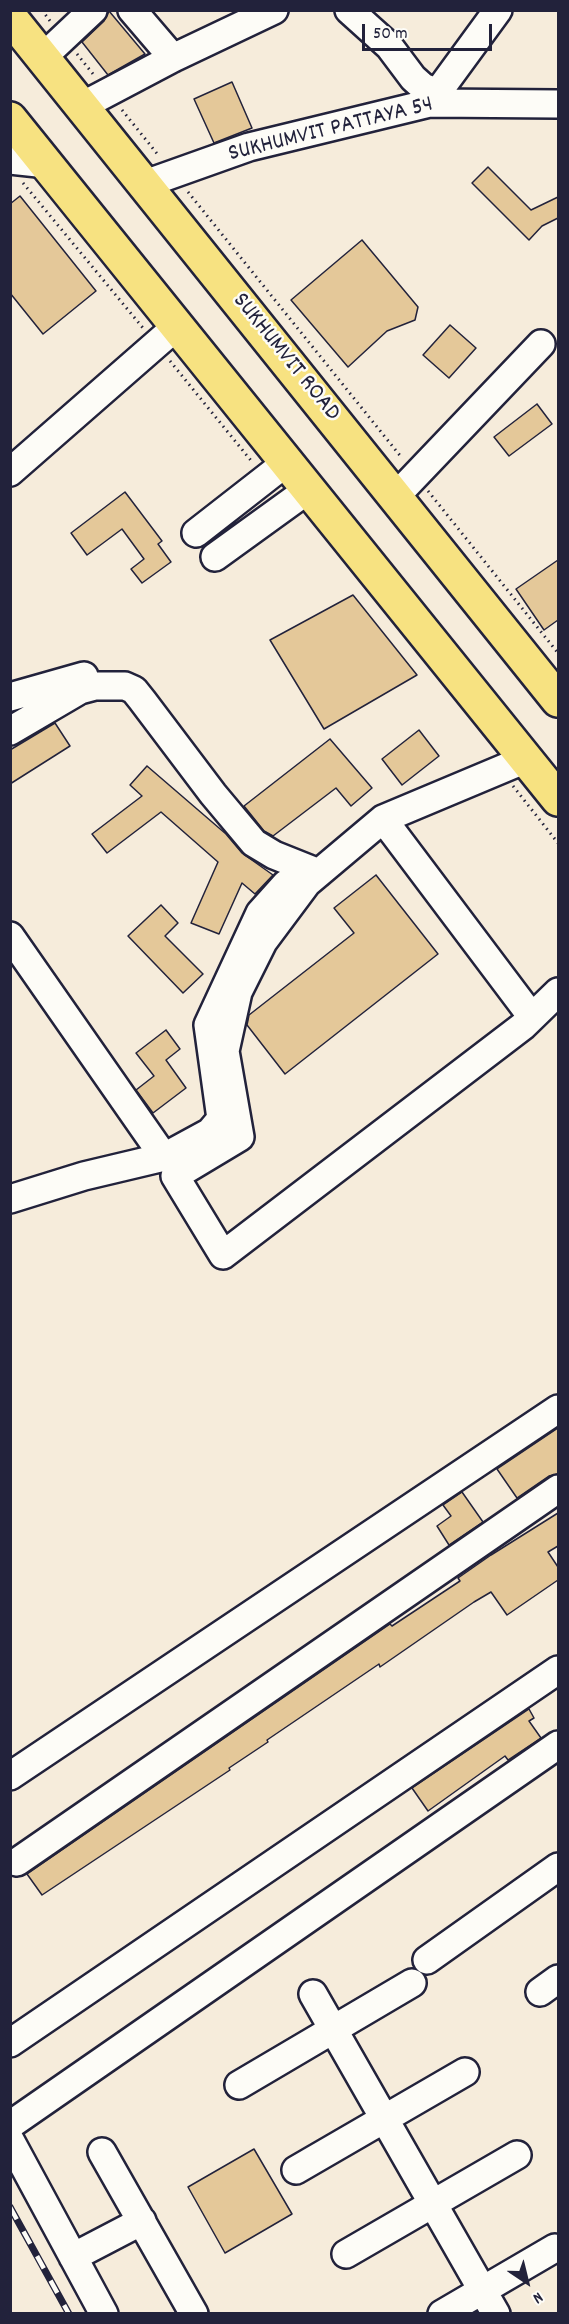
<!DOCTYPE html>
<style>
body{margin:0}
#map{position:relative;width:569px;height:2324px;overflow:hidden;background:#f6ecdb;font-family:Dekko,sans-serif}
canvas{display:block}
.frame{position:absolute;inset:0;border:12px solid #22223b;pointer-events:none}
.north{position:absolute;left:497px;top:2252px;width:60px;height:60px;-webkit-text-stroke:4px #fdfcf7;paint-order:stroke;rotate:145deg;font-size:16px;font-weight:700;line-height:24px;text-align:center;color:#22223b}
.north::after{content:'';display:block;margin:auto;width:21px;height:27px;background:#22223b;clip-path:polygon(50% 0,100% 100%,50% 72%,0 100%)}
.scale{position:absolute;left:362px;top:24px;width:130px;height:27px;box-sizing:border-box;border:3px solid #22223b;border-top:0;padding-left:8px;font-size:18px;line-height:21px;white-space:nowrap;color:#22223b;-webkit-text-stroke:4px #fdfcf7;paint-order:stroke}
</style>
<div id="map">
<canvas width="569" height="2324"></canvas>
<div class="frame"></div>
<div class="north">N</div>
<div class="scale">50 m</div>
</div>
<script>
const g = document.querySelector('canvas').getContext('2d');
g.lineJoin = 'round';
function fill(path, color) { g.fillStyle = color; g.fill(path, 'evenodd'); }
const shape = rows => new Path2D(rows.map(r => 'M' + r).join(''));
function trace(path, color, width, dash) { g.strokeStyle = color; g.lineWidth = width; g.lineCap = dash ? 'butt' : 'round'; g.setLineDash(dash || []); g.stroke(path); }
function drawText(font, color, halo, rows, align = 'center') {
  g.font = font + ' Dekko,sans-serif'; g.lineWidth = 5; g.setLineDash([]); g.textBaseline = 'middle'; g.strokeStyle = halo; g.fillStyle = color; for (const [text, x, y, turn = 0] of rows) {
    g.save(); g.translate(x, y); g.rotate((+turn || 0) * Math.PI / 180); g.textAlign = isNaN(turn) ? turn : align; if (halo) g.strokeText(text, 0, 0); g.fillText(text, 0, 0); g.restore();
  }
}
const building = shape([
 [109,11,145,54,108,75,82,42,104,21,109,11],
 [232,82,252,128,214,143,194,99,232,82],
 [488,167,531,210,558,197,558,218,542,226,529,240,472,183,488,167],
 [20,196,96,291,43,334,10,293,10,204,20,196],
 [362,240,418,307,415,320,387,331,348,367,291,300,362,240],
 [450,325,476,348,449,378,423,355,450,325],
 [537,404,552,424,509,456,494,437,537,404],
 [125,492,162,541,158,544,171,562,142,583,131,569,144,559,122,529,87,555,71,533,125,492],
 [558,560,558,620,544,630,516,589,558,560],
 [353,595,417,675,324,729,270,640,353,595],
 [55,723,70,746,10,784,10,750,55,723],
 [419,730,439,756,402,785,382,759,419,730],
 [330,739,372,788,351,806,336,788,273,836,264,831,244,806,330,739],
 [147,766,226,834,242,853,273,875,255,894,242,883,219,934,191,923,218,862,161,812,107,853,92,834,142,796,130,785,147,766],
 [376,875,438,954,285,1074,247,1025,249,1015,354,933,334,908,376,875],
 [161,905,178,923,165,936,203,974,183,993,128,936,161,905],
 [166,1030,180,1049,166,1060,186,1088,153,1113,136,1090,154,1076,136,1053,166,1030],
 [558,1428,558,1474,549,1476,517,1498,497,1469,558,1428],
 [462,1492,483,1522,449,1545,437,1526,451,1516,443,1505,462,1492],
 [558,1513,558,1546,548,1552,558,1567,558,1580,507,1615,491,1592,474,1602,380,1667,379,1664,267,1740,268,1742,229,1768,230,1770,42,1895,27,1874,390,1624,392,1626,460,1581,458,1578,491,1555,558,1513],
 [529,1709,534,1718,529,1721,541,1738,508,1760,505,1756,428,1811,412,1788,529,1709],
 [254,2149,292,2214,225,2253,188,2187,254,2149]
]);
fill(building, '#e4c899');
trace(building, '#22223b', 1.5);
const minor = shape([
 [132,10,173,58],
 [349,10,389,46,413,78,423,87,438,93],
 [43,57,93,10],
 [430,103,498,10],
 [82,106,173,58,274,10],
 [10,160,47,164],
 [145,184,249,147,430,103,558,104],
 [10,472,177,326],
 [396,496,541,344],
 [196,533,287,462],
 [215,557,309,489],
 [10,697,84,676],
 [10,731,80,690,95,686,125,686,134,690,142,700,213,794,254,843,274,855,319,873],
 [526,759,383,819,307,883,263,942,238,992,225,1051,240,1137,175,1176,223,1255,523,1026,558,992],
 [383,819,532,1017],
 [10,936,164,1157,210,1132,221,1119,208,1025,260,913,286,884],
 [10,1199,84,1176,164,1157],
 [10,1776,558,1409],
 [17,1862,558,1489],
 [427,1960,558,1867],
 [540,1992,558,1979],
 [313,1994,496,2314],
 [10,2043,558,1670],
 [239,2085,412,1983],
 [10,2125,558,1745],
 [10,2140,104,2314],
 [102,2152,194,2314],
 [296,2170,465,2072],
 [346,2254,517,2155],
 [73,2257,142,2221],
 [442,2314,555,2248]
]);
const highway = shape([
 [10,17,558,700],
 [10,119,558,799]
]);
trace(minor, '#22223b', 32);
trace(highway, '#22223b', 38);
trace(shape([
 [42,10,50,21],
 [77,54,93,74],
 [122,110,159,156],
 [23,183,143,328],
 [188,192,402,458],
 [170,361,253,463],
 [428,491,558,653],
 [513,786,558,843]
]), '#22223b', 3, [1.5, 4.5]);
trace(minor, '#fdfcf7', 27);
trace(highway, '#f7e281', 33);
const rail = shape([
 [10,2207,69,2314]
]);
trace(rail, '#22223b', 7);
trace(rail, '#fdfcf7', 4.5, [14]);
drawText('24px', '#22223b', '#fdfcf7', [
 ["SUKHUMVIT PATTAYA 54",331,131,-14],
 ["SUKHUMVIT ROAD",285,358,51]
]);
</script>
